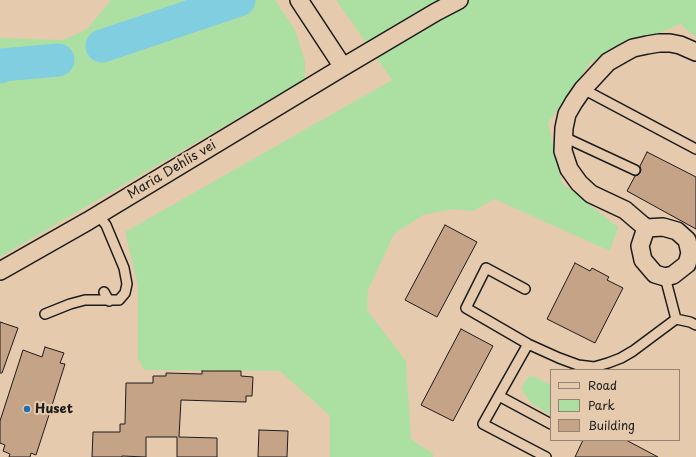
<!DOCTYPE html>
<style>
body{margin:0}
#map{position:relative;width:696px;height:457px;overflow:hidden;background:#e6caad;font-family:"Playpen Sans",sans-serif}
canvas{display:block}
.legend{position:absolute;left:550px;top:369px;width:130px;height:72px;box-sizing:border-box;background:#e6caad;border:1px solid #958473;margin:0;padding:5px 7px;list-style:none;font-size:12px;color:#1c1c1c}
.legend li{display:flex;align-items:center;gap:8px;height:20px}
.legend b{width:20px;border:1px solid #958473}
</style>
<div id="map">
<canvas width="696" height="457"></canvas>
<ul class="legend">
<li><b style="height:5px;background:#e6caad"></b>Road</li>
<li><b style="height:11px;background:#ace0a2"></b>Park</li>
<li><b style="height:11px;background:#c5a386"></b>Building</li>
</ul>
</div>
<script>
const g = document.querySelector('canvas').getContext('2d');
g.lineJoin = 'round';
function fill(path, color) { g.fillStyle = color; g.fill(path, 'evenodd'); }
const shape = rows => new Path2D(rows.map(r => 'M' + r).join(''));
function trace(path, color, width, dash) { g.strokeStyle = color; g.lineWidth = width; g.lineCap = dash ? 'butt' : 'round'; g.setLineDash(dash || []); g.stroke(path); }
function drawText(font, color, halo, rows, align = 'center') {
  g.font = font + ' "Playpen Sans",sans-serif'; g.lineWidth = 4; g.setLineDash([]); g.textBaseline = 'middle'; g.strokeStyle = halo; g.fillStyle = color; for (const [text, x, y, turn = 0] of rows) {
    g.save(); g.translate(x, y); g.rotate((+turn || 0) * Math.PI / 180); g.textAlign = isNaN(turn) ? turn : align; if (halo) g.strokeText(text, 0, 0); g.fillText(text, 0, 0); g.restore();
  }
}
fill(shape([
 [111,0,275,0,295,30,305,62,305,79,0,257,0,38,63,40,87,29],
 [336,0,696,0,696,37,680,24,591,62,548,123,562,183,618,227,610,251,494,199,473,211,453,209,423,215,394,234,368,290,367,310,406,361,411,439,433,454,433,457,330,457,330,416,280,371,144,370,138,359,138,285,125,232,392,80],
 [533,376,551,385,551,415,532,404,521,389,528,377]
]), '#ace0a2');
trace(shape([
 [102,46,239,0],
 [0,67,2,65,58,60]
]), '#82cee1', 33);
const building = shape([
 [647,152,696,177,696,229,627,191,635,176,638,175,640,173,641,170,640,166,647,152],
 [445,225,477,242,437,317,405,300,445,225],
 [575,263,590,271,592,268,609,277,607,280,623,288,595,343,547,319,575,263],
 [0,322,18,328,2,373,0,373,0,322],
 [461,329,493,346,453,421,421,405,461,329],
 [45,347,64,353,60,363,65,364,48,418,36,455,31,453,30,457,9,457,10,454,3,451,5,445,0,443,0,421,23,350,42,357,45,347],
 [202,371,241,371,241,376,253,377,252,396,246,396,246,402,181,400,179,437,217,438,217,457,177,457,177,437,146,437,146,457,122,456,122,457,92,457,93,432,120,432,120,424,125,424,126,383,153,383,153,376,166,376,166,373,202,374,202,371],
 [259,430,288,431,287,457,258,457,259,430],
 [583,440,626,440,658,457,575,457,583,440]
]);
fill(building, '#c5a386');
trace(building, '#1c1c1c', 1);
const service = shape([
 [583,89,696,149],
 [564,137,635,170],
 [665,277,676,319],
 [525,289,486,268,466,308,528,344,559,358,578,365,594,367,608,363,621,358,633,351,676,319,690,322,696,325],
 [104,292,109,301],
 [45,314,70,304,85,300,119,300,125,293,127,284,124,268,106,225,98,215],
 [528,344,483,424,546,457],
 [499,396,551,424]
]);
const minor = shape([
 [299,0,343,67],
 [663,227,677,231,687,240,690,253,687,264,673,275,665,277,655,274,643,260,640,246,646,228,663,227],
 [646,228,625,210,591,194,579,183,569,169,563,151,564,128,567,114,574,102,583,89,608,62,622,54,633,48,647,45,659,43,670,43,680,45,696,52],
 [0,271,88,221,343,67,436,12,459,0]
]);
trace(service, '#1c1c1c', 12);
trace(minor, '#1c1c1c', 20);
trace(service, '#e6caad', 9);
trace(minor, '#e6caad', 17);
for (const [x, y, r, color] of [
 [27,409,4,"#1f6fb2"]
]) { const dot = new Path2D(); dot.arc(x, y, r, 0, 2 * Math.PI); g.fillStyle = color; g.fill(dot); trace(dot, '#e6caad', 1.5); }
drawText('13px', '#1c1c1c', '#e6caad', [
 ["Maria Dehlis vei",172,170,-31]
]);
drawText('bold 13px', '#1c1c1c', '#e6caad', [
 ["Huset",35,409]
], 'left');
</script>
